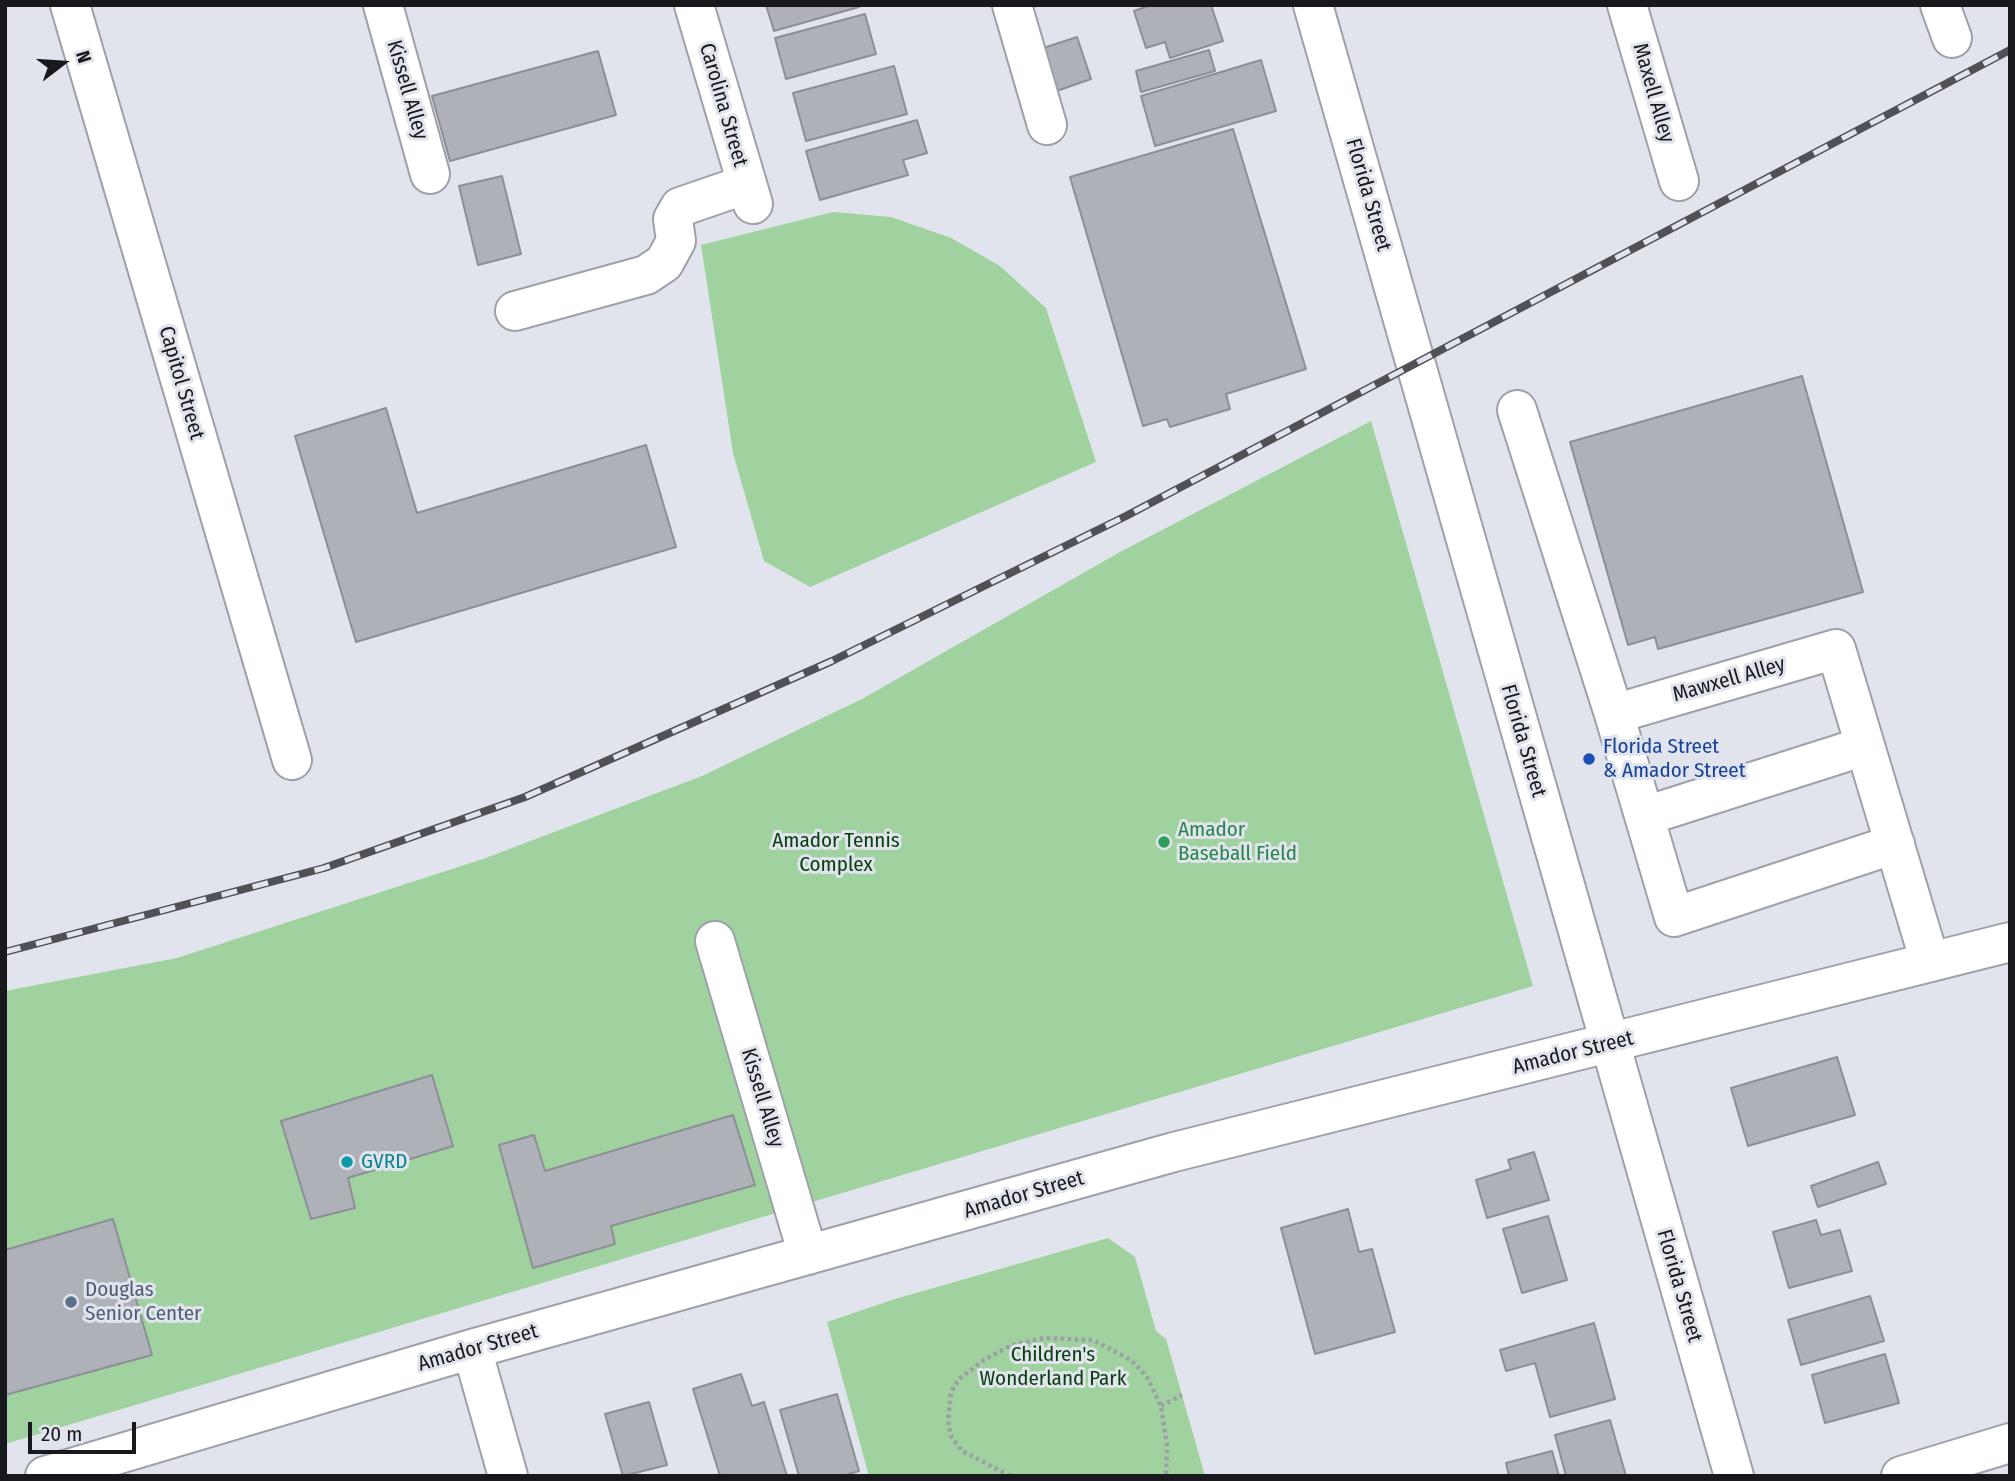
<!DOCTYPE html>
<style>
body{margin:0}
#map{position:relative;width:2015px;height:1481px;overflow:hidden;background:#e1e4ec;font-family:"Fira Sans Condensed",sans-serif}
canvas{display:block}
.frame{position:absolute;inset:0;border:7px solid #18191c;pointer-events:none}
.north{position:absolute;left:28px;top:28px;width:70px;height:70px;-webkit-text-stroke:5px #e1e4ec;paint-order:stroke;rotate:73deg;font-size:19px;font-weight:700;line-height:28px;text-align:center;color:#18191c}
.north::after{content:'';display:block;margin:auto;width:24px;height:32px;background:#18191c;clip-path:polygon(50% 0,100% 100%,50% 72%,0 100%)}
.scale{position:absolute;left:28px;top:1422px;width:108px;height:32px;box-sizing:border-box;border:4px solid #18191c;border-top:0;padding-left:9px;font-size:21px;line-height:24px;white-space:nowrap;color:#18191c;-webkit-text-stroke:5px #e1e4ec;paint-order:stroke}
</style>
<div id="map">
<canvas width="2015" height="1481"></canvas>
<div class="frame"></div>
<div class="north">N</div>
<div class="scale">20 m</div>
</div>
<script>
const g = document.querySelector('canvas').getContext('2d');
g.lineJoin = 'round';
function fill(path, color) { g.fillStyle = color; g.fill(path, 'evenodd'); }
const shape = rows => new Path2D(rows.map(r => 'M' + r).join(''));
function trace(path, color, width, dash) { g.strokeStyle = color; g.lineWidth = width; g.lineCap = dash ? 'butt' : 'round'; g.setLineDash(dash || []); g.stroke(path); }
function drawText(font, color, halo, rows, align = 'center') {
  g.font = font + ' "Fira Sans Condensed",sans-serif'; g.lineWidth = 6; g.setLineDash([]); g.textBaseline = 'middle'; g.strokeStyle = halo; g.fillStyle = color; for (const [text, x, y, turn = 0] of rows) {
    g.save(); g.translate(x, y); g.rotate((+turn || 0) * Math.PI / 180); g.textAlign = isNaN(turn) ? turn : align; if (halo) g.strokeText(text, 0, 0); g.fillText(text, 0, 0); g.restore();
  }
}
fill(shape([
 [833,212,891,217,951,238,1000,266,1046,308,1096,462,810,587,764,561,733,453,701,245],
 [1371,421,1533,986,5,1444,5,991,177,958,483,859,702,776,862,699,1120,552],
 [1108,1238,1135,1257,1156,1331,1166,1339,1205,1476,869,1476,827,1322,895,1299]
]), '#9fd29e');
const building = shape([
 [766,5,859,5,859,7,774,31,766,5],
 [1151,5,1211,5,1223,41,1170,58,1165,42,1146,48,1134,11,1151,5],
 [865,14,876,54,786,79,775,38,865,14],
 [1077,37,1091,79,1051,93,1037,50,1077,37],
 [1209,50,1215,71,1141,92,1136,71,1209,50],
 [598,51,616,115,450,161,432,96,598,51],
 [1261,60,1276,111,1155,146,1141,96,1261,60],
 [894,66,907,114,806,141,793,93,894,66],
 [917,120,927,153,903,160,908,175,820,200,806,151,917,120],
 [1233,129,1306,369,1226,394,1230,409,1170,427,1167,419,1143,426,1070,177,1233,129],
 [502,176,521,254,478,265,459,186,502,176],
 [1802,376,1863,592,1658,649,1655,637,1628,645,1570,442,1802,376],
 [386,408,417,513,646,445,676,547,356,642,295,436,386,408],
 [1837,1057,1855,1115,1748,1146,1731,1088,1837,1057],
 [432,1075,453,1146,348,1178,355,1208,311,1219,281,1121,432,1075],
 [733,1115,755,1185,611,1226,615,1244,533,1268,499,1145,534,1135,545,1171,733,1115],
 [1534,1152,1549,1200,1487,1218,1476,1180,1511,1169,1508,1160,1534,1152],
 [1878,1162,1886,1184,1818,1207,1811,1186,1878,1162],
 [1348,1209,1359,1252,1372,1249,1395,1332,1315,1354,1281,1228,1348,1209],
 [1548,1216,1567,1280,1522,1293,1503,1229,1548,1216],
 [113,1219,152,1355,5,1395,5,1250,113,1219],
 [1816,1220,1821,1235,1840,1230,1852,1271,1789,1288,1773,1232,1816,1220],
 [1870,1296,1884,1341,1801,1365,1788,1320,1870,1296],
 [1594,1323,1615,1399,1550,1417,1535,1363,1506,1371,1500,1350,1594,1323],
 [1885,1354,1899,1403,1825,1423,1812,1375,1885,1354],
 [741,1374,752,1406,764,1402,787,1476,720,1476,693,1389,741,1374],
 [837,1394,859,1471,842,1476,799,1476,780,1410,837,1394],
 [649,1402,667,1465,623,1476,605,1414,649,1402],
 [1610,1420,1626,1476,1566,1476,1555,1435,1610,1420],
 [1552,1451,1559,1476,1509,1476,1506,1463,1552,1451]
]);
fill(building, '#afb1b9');
trace(building, '#8d8f96', 2);
const minor = shape([
 [70,5,292,760],
 [383,5,430,174],
 [694,5,753,204],
 [1012,5,1047,125],
 [1313,5,1734,1476],
 [1627,5,1679,181],
 [1940,5,1952,38],
 [515,311,646,275,664,263,676,241,673,219,680,207,747,184],
 [1517,410,1614,714,1836,649,1930,962],
 [1614,714,1674,917,1895,844],
 [1645,816,1865,746],
 [715,941,808,1255],
 [472,1349,508,1476],
 [45,1476,472,1349,1174,1152,2010,942],
 [1901,1476,2010,1443]
]);
trace(minor, '#9fa1a9', 42);
trace(shape([
 [1161,1406,1182,1395],
 [1010,1476,962,1451,951,1436,948,1421,951,1392,959,1379,984,1360,1012,1345,1044,1338,1093,1340,1131,1360,1147,1377,1161,1406,1167,1446,1166,1476]
]), '#9da0a6', 4.5, [3.5, 3.5]);
trace(minor, '#fff', 38);
const rail = shape([
 [5,952,324,868,525,797,832,661,1126,516,2010,50]
]);
trace(rail, '#4f5155', 8);
trace(rail, '#e1e4ec', 5, [16]);
for (const [x, y, r, color] of [
 [1589,759,7,"#1a4fb4"],
 [1164,842,7,"#2e9e5b"],
 [347,1162,7,"#0f9aa8"],
 [71,1302,7,"#5c6f8a"]
]) { const dot = new Path2D(); dot.arc(x, y, r, 0, 2 * Math.PI); g.fillStyle = color; g.fill(dot); trace(dot, '#e1e4ec', 2.5); }
drawText('21px', '#18191c', '#e1e4ec', [
 ["Kissell Alley",407,90,74],
 ["Maxell Alley",1653,93,74],
 ["Carolina Street",723,105,74],
 ["Florida Street",1368,195,74],
 ["Capitol Street",181,383,74],
 ["Mawxell Alley",1729,680,-16],
 ["Florida Street",1523,741,74],
 ["Amador Street",1573,1053,-14],
 ["Kissell Alley",762,1098,73],
 ["Amador Street",1024,1195,-16],
 ["Florida Street",1679,1286,74],
 ["Amador Street",478,1348,-16]
]);
drawText('21px', '#164399', '#e1e4ec', [
 ["Florida Street",1603,747],
 ["& Amador Street",1603,771]
], 'left');
drawText('21px', '#27864d', '#e1e4ec', [
 ["Amador",1178,830],
 ["Baseball Field",1178,854]
], 'left');
drawText('21px', '#09400f', '#e1e4ec', [
 ["Amador Tennis",836,841],
 ["Complex",836,865],
 ["Children's",1053,1355],
 ["Wonderland Park",1053,1379]
]);
drawText('21px', '#0d838f', '#e1e4ec', [
 ["GVRD",361,1162]
], 'left');
drawText('21px', '#4e5e75', '#e1e4ec', [
 ["Douglas",85,1290],
 ["Senior Center",85,1314]
], 'left');
</script>
